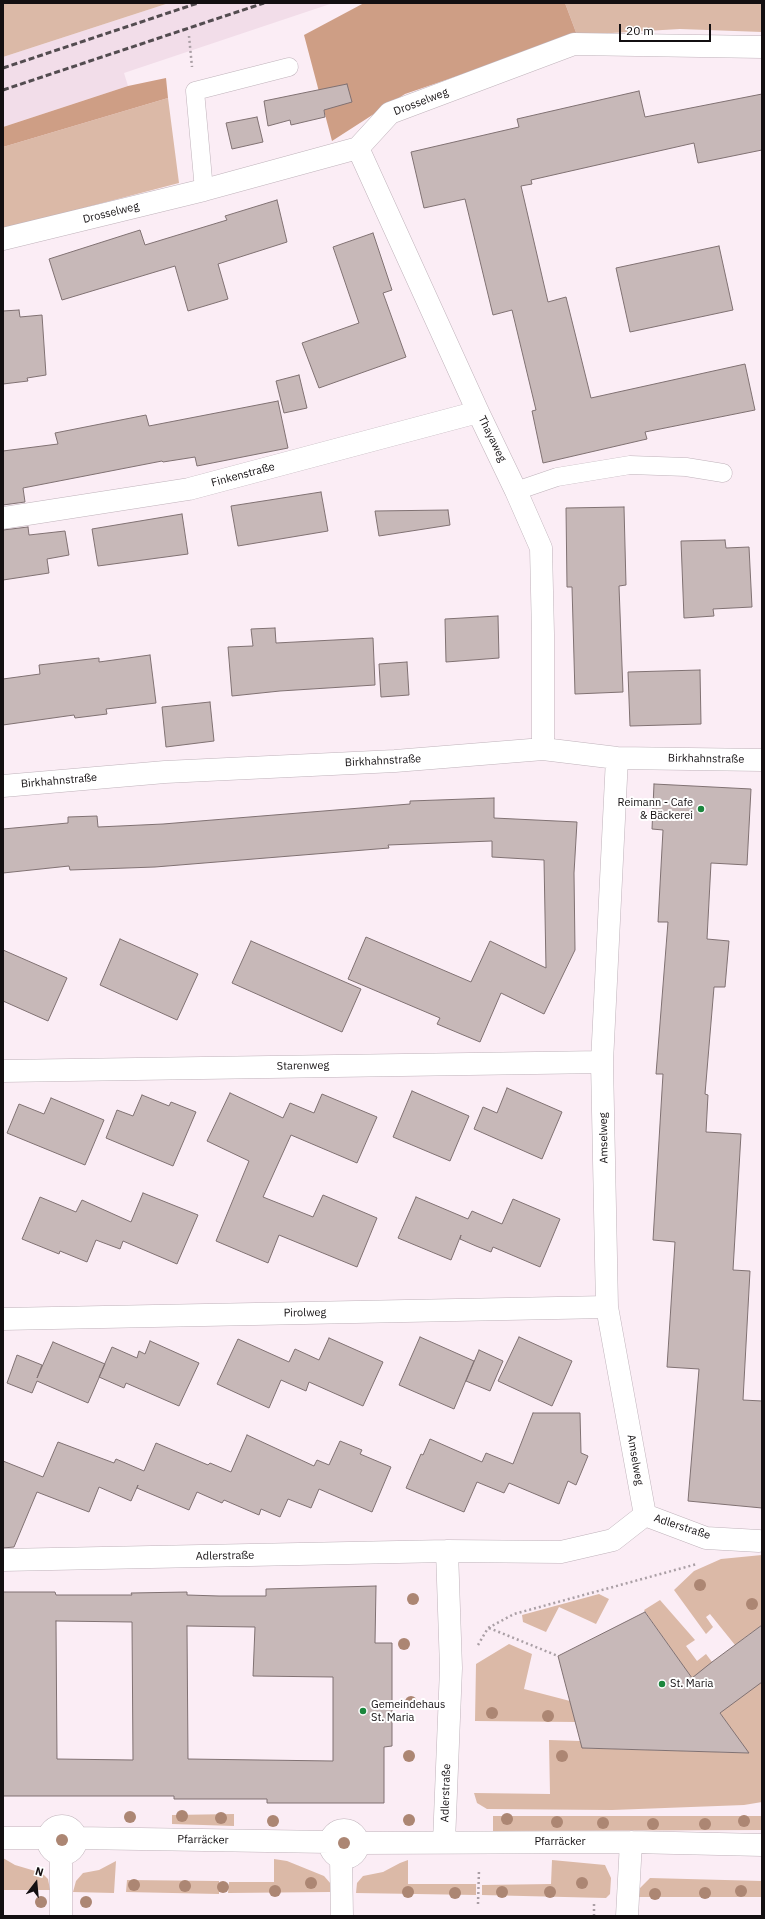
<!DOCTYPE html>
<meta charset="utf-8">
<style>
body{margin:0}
#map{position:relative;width:765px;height:1919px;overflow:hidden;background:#fbedf5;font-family:"IBM Plex Sans",sans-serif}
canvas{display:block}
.frame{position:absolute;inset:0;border:4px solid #130f11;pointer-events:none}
.north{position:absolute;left:16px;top:1863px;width:40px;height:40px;-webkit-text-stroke:3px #fff;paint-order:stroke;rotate:16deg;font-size:11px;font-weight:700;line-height:16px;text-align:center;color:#130f11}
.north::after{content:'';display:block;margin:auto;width:14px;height:18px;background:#130f11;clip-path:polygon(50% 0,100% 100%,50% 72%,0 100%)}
.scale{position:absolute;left:619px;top:24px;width:92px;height:18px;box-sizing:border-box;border:2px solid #130f11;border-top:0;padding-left:5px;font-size:12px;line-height:14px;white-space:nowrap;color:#130f11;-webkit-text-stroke:3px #fff;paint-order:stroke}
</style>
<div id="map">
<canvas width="765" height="1919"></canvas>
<div class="frame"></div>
<div class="north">N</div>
<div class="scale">20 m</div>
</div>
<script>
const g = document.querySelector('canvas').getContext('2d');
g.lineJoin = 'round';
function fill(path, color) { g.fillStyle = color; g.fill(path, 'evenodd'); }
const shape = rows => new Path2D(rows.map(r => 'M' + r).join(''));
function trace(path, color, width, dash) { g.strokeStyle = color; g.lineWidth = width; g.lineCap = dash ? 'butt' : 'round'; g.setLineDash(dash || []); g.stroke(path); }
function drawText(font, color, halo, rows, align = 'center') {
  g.font = font + ' "IBM Plex Sans",sans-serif'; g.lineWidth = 4; g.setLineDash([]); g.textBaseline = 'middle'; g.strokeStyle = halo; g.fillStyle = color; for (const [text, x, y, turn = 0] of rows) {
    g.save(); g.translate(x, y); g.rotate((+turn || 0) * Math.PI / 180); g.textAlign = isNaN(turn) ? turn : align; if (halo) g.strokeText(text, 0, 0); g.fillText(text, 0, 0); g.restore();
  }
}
fill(shape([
 [169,3,333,3,124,73,128,86,3,127,3,57]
]), '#f2dde9');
fill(shape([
 [3,3,169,3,3,57],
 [565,3,762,3,762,32,680,29,577,35],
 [168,98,179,183,3,229,3,147],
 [762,1555,762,1625,735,1645,710,1614,706,1617,713,1627,706,1634,674,1590,694,1571,721,1559],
 [599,1594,609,1599,596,1624,559,1607,546,1632,523,1622,522,1615],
 [660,1600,695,1640,686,1646,697,1661,706,1654,712,1662,713,1666,693,1680,644,1610],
 [509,1644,532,1654,524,1689,570,1701,576,1722,475,1721,476,1664],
 [762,1681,762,1802,744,1805,612,1810,487,1809,477,1803,474,1793,550,1794,549,1740,580,1741,583,1748,748,1753,711,1700],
 [234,1814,234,1826,172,1824,172,1815],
 [493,1816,762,1816,762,1830,493,1831],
 [3,1858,15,1865,42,1873,48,1879,50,1890,3,1890],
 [274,1859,287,1861,324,1876,331,1884,330,1892,228,1893,229,1882,274,1882],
 [408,1860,408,1884,476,1884,476,1895,356,1893,357,1883,363,1876,383,1872,400,1863],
 [552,1860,605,1865,611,1878,610,1894,606,1898,482,1895,482,1885,551,1884],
 [116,1861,114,1893,73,1892,76,1881,83,1873,99,1870],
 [650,1878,762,1881,762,1897,637,1897,640,1888],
 [127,1880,219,1881,219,1894,126,1892]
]), '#dbb9a7');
fill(shape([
 [364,3,565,3,577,35,405,94,332,141,304,35],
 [166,78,168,98,3,147,3,127,128,86]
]), '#ce9e85');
const building = shape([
 [347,84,352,102,324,110,325,117,291,125,290,120,268,126,264,101,347,84],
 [639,91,645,117,762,94,762,150,698,163,694,143,531,180,532,184,521,186,548,302,566,297,591,398,745,364,755,410,645,432,647,439,543,463,532,411,536,410,512,310,493,315,465,199,424,208,411,152,519,127,517,119,639,91],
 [257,117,263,142,232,149,226,123,257,117],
 [277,200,287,242,218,264,228,299,188,311,175,266,62,300,49,259,140,230,145,245,227,220,225,216,277,200],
 [373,233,392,290,383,293,406,357,319,388,302,343,359,323,333,247,373,233],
 [719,246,733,310,630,332,616,268,719,246],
 [19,310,20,317,42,315,46,375,27,378,28,381,3,384,3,311,19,310],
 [299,375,307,408,284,413,276,381,299,375],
 [278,401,288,448,197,466,195,457,163,462,162,461,23,488,25,502,3,505,3,451,58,444,55,433,146,415,149,426,278,401],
 [321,492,328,531,238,546,231,506,321,492],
 [624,507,626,585,619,586,623,692,575,694,572,587,567,587,566,508,624,507],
 [448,510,450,525,379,536,375,511,448,510],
 [182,514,188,554,98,566,92,529,182,514],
 [28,527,29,535,65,531,69,555,47,559,49,573,3,580,3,530,28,527],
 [725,540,726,548,749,547,752,607,713,609,714,616,684,618,681,541,725,540],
 [498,616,499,658,446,662,445,619,498,616],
 [275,628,276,643,373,638,375,685,280,691,232,696,228,647,253,646,251,629,275,628],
 [150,655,156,703,106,709,107,714,75,718,74,715,3,725,3,679,40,674,39,665,99,658,99,662,150,655],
 [407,662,409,695,381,697,379,664,407,662],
 [700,670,701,724,630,726,628,672,700,670],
 [210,702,214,741,166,747,162,707,210,702],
 [654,784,751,789,747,865,711,863,707,939,729,941,725,987,714,987,705,1094,708,1095,706,1132,741,1134,733,1270,750,1271,743,1400,762,1401,762,1508,688,1501,699,1369,667,1367,675,1242,653,1240,663,1074,656,1074,668,922,658,922,663,830,652,829,654,784],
 [494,798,494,818,577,822,574,873,575,950,544,1014,501,993,480,1042,437,1024,440,1018,348,979,366,937,471,982,490,941,546,968,544,860,492,857,492,841,388,845,389,848,155,867,70,870,69,866,3,873,3,829,68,823,68,817,97,816,98,827,163,824,410,804,410,801,494,798],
 [120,939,198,974,177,1020,100,985,120,939],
 [251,941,361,989,342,1032,232,983,251,941],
 [3,950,67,978,48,1021,3,1001,3,950],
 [507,1088,562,1112,542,1159,474,1129,483,1107,497,1113,507,1088],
 [412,1091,469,1116,450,1161,393,1137,412,1091],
 [230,1093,283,1118,290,1103,314,1113,322,1094,377,1117,357,1163,291,1135,263,1197,313,1217,323,1195,377,1218,357,1267,279,1235,268,1263,216,1241,249,1161,207,1141,230,1093],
 [142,1095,169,1106,171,1102,196,1112,173,1166,106,1138,117,1110,133,1116,142,1095],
 [51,1098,104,1120,85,1165,7,1133,19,1104,44,1114,51,1098],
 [143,1193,198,1215,177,1264,123,1241,120,1249,96,1240,87,1262,60,1251,59,1254,22,1239,40,1197,76,1212,82,1200,131,1222,143,1193],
 [416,1197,468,1219,472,1211,502,1224,513,1199,560,1219,540,1267,493,1247,491,1252,476,1246,460,1239,461,1235,451,1260,398,1238,416,1197],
 [420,1337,474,1361,454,1409,399,1385,420,1337],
 [519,1337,572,1361,552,1406,498,1381,519,1337],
 [329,1338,383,1362,363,1406,309,1382,306,1391,281,1380,269,1408,217,1384,238,1339,289,1362,295,1349,319,1360,329,1338],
 [150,1341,199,1363,179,1406,126,1383,124,1388,99,1377,112,1347,137,1358,139,1351,145,1354,150,1341],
 [53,1342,105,1364,88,1403,37,1381,32,1393,7,1383,17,1355,42,1365,37,1378,53,1342],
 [479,1350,503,1361,490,1391,466,1381,479,1350],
 [533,1413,580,1413,581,1453,588,1456,576,1485,568,1481,559,1504,509,1483,504,1493,477,1482,464,1512,406,1488,421,1454,423,1455,430,1439,482,1462,486,1453,513,1464,533,1413],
 [247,1435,314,1466,317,1460,329,1465,340,1441,362,1450,360,1454,391,1467,372,1512,319,1489,311,1508,288,1499,280,1517,261,1509,259,1515,224,1500,222,1503,197,1492,189,1510,137,1488,138,1485,131,1501,99,1487,89,1512,37,1492,14,1547,3,1548,3,1461,43,1477,58,1442,114,1463,116,1459,144,1471,156,1443,208,1465,210,1463,231,1472,247,1435],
 [376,1586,375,1643,392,1643,392,1746,384,1747,384,1803,267,1803,267,1799,174,1799,174,1796,3,1796,3,1592,55,1592,56,1595,132,1595,131,1593,187,1592,187,1595,219,1596,266,1596,266,1589,376,1586],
 [56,1621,132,1622,133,1760,57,1759,56,1621],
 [187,1626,255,1627,253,1676,333,1677,333,1761,188,1759,187,1626],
 [645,1612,692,1678,712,1662,762,1625,762,1682,720,1713,749,1753,582,1748,558,1656,645,1612]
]);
fill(building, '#c7b8b8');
trace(building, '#807172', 1);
const service = shape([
 [204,190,195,91,289,67],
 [516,491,557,477,630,465,686,467,723,473]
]);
const minor = shape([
 [358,148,478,412,516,491,541,548,543,634,543,749],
 [3,239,204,190,358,148,390,113,574,44,762,47],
 [3,518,189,489,478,412],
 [617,758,602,1062,607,1307,645,1515],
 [3,786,165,772,395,761,543,749,617,758,762,760],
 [3,1071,602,1062],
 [3,1319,607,1307],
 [3,1560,447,1551,561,1552,613,1540,645,1515,706,1538,759,1541],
 '48 1840a14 14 0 1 1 28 0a14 14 0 1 1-28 0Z',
 '330 1844a14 14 0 1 1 28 0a14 14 0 1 1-28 0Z',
 [3,1838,48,1838],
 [77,1838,329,1842],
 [444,1842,451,1668,447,1551],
 [358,1843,631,1842,762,1845],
 [61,1854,61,1916],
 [341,1858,342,1916],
 [627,1916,631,1842]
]);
trace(service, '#bfb2ba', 19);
trace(minor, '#bfb2ba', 23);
trace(shape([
 [189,36,192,67],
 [489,1628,558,1656],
 [478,1645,488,1628,514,1614,697,1564],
 [478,1904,479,1870],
 [594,1916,594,1903]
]), '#aa9fa5', 2.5, [2, 3]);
trace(service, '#fff', 18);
trace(minor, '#fff', 22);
trace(shape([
 [3,68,198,3],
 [3,90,264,3]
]), '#534c50', 3, [6, 3]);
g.fillStyle = '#ac8673';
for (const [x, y] of [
 [700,1585],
 [413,1599],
 [752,1604],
 [404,1644],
 [411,1702],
 [492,1713],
 [548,1716],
 [409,1756],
 [562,1756],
 [182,1816],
 [130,1817],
 [221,1818],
 [507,1819],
 [409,1820],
 [273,1821],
 [744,1821],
 [557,1822],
 [603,1823],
 [653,1824],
 [705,1824],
 [62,1840],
 [344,1843],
 [311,1883],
 [582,1883],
 [134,1885],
 [185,1886],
 [223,1887],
 [275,1891],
 [741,1891],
 [408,1892],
 [502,1892],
 [550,1892],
 [455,1893],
 [705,1893],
 [655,1894],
 [41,1902],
 [86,1902]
]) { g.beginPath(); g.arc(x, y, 6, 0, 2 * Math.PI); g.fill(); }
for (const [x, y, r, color] of [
 [701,809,4,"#1b873d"],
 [662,1684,4,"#1b873d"],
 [363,1711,4,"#1b873d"]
]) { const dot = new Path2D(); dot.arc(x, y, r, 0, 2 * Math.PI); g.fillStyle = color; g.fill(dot); trace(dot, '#fff', 1.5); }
drawText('11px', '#130f11', '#fff', [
 ["Drosselweg",421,102,-21],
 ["Drosselweg",111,213,-14],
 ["Thayaweg",492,439,64],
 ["Finkenstraße",243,475,-15],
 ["Birkhahnstraße",706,759,1],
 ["Birkhahnstraße",383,761,-3],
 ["Birkhahnstraße",59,781,-5],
 ["Starenweg",303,1066,-1],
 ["Amselweg",604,1138,-91],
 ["Pirolweg",305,1313,-1],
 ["Amselweg",635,1460,80],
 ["Adlerstraße",682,1527,18],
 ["Adlerstraße",225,1556,-1],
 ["Adlerstraße",446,1793,-88],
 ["Pfarräcker",203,1840,1],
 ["Pfarräcker",560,1842]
]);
drawText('11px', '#130f11', '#fff', [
 ["Reimann - Cafe",693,803,"right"],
 ["& Bäckerei",693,816,"right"],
 ["St. Maria",670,1684],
 ["Gemeindehaus",371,1705],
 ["St. Maria",371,1718]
], 'left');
</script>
